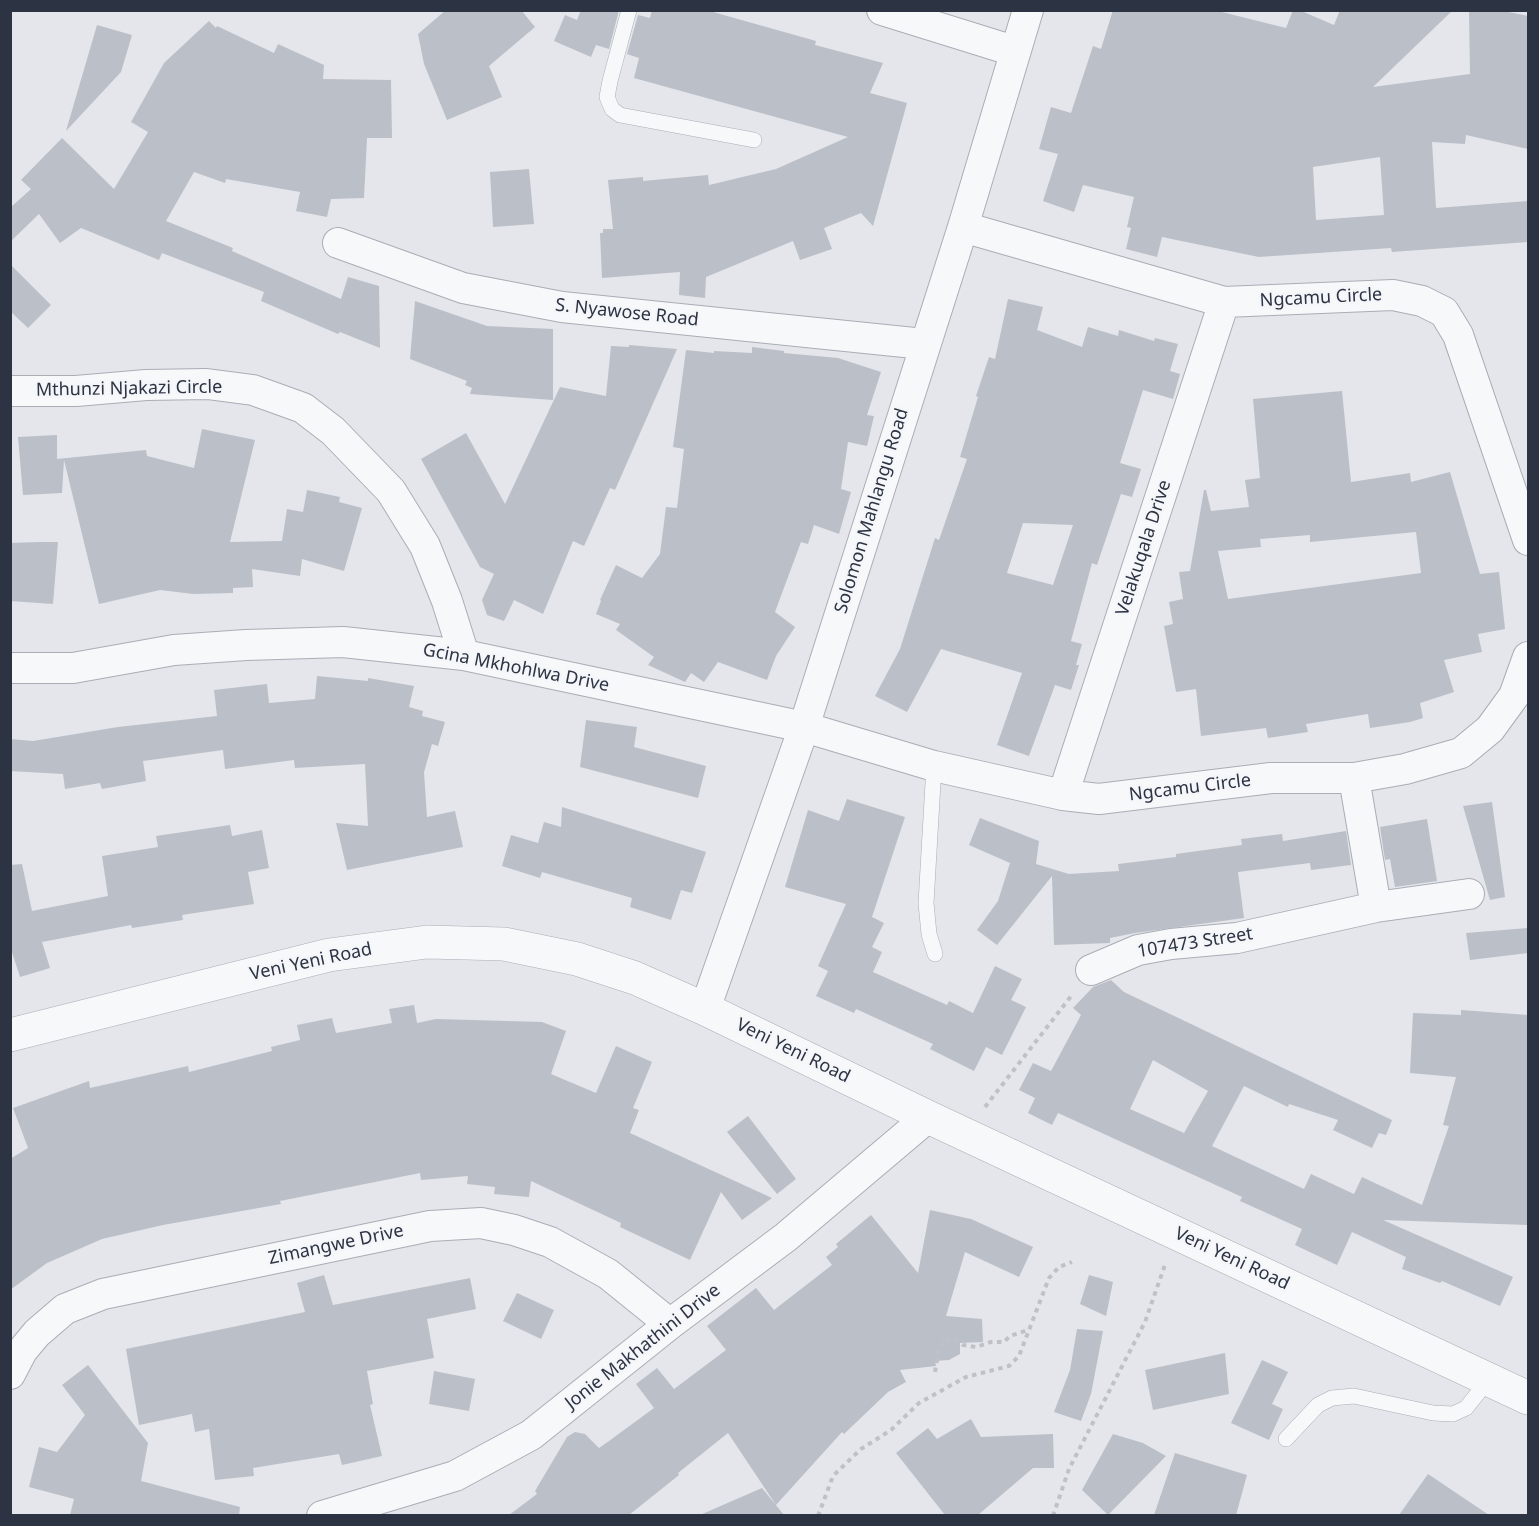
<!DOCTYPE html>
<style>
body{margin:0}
#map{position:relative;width:1539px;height:1526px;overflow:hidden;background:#e4e6eb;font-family:"Noto Sans",sans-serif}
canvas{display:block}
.frame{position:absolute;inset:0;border:12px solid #2c3343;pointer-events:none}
</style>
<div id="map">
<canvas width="1539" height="1526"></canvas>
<div class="frame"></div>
</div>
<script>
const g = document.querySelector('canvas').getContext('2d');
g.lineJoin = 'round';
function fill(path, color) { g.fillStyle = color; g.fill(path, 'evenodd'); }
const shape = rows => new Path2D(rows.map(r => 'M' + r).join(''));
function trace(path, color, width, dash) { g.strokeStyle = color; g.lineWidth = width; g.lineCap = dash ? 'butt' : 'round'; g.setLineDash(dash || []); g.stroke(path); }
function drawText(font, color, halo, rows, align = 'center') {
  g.font = font + ' "Noto Sans",sans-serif'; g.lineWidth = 5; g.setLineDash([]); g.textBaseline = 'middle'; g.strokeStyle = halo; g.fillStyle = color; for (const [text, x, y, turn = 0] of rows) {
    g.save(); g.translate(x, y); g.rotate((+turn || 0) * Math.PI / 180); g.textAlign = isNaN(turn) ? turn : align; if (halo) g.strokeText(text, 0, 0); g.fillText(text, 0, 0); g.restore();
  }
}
fill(shape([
 [446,10,521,10,535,27,489,66,502,97,447,120,424,64,418,34],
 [581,10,619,10,609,49,596,45,591,57,554,41,565,15,577,20],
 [652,10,706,10,816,41,815,45,883,63,870,93,907,103,873,226,861,213,824,228,832,249,800,260,793,241,706,277,705,298,679,295,680,272,602,278,600,233,603,233,603,229,613,229,608,180,643,177,643,181,708,175,709,185,776,169,848,137,634,78,639,58,627,54,638,15,650,18],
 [1113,10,1214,10,1286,28,1293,10,1299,10,1334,25,1340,10,1453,10,1373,87,1470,74,1469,10,1499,10,1528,16,1528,149,1466,135,1465,144,1432,142,1436,208,1528,201,1528,242,1392,252,1391,248,1259,257,1162,237,1157,257,1126,249,1131,228,1127,227,1134,197,1083,185,1074,212,1043,201,1058,154,1039,149,1051,107,1071,113,1093,46,1101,49],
 [1380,157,1384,215,1316,220,1313,167],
 [209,21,216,28,217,26,274,53,278,44,324,65,323,79,391,80,392,138,367,138,364,198,331,199,327,217,296,211,300,192,226,179,225,183,194,172,166,221,233,248,232,251,341,299,348,277,379,286,380,348,340,332,338,334,261,301,264,292,162,253,159,260,81,228,60,243,39,214,10,242,10,208,31,189,21,180,62,138,114,189,148,132,131,122,164,63],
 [97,25,132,35,121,72,66,131],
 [529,169,534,224,493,227,490,172],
 [10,264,51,305,28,328,10,311],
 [1008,299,1043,307,1037,330,1082,347,1088,327,1118,336,1119,330,1154,341,1155,338,1178,344,1170,371,1180,374,1173,399,1143,390,1120,463,1141,469,1132,497,1121,494,1097,565,1092,563,1071,641,1082,644,1076,665,1079,665,1071,690,1055,685,1029,756,997,745,1022,673,941,649,907,712,875,696,900,649,935,538,939,540,967,459,960,457,978,397,976,396,989,357,995,359],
 [1023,523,1073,525,1053,585,1007,573],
 [415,301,487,326,553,329,553,400,470,394,472,388,465,385,467,381,410,359],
 [629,345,677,349,615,490,610,488,584,546,573,541,543,614,514,600,504,621,487,615,482,600,494,574,480,567,421,459,466,433,505,504,560,387,606,396,611,346,629,347],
 [752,347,784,351,784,353,838,358,881,372,867,415,874,416,867,446,848,442,841,489,851,492,839,534,814,525,808,544,801,542,775,612,795,627,776,656,767,680,718,662,704,682,691,673,685,682,648,665,654,657,616,630,620,624,596,614,601,601,600,600,616,565,642,578,660,554,666,507,677,508,684,449,673,447,686,350,714,353,714,351,752,353],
 [1342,391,1351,482,1410,473,1411,482,1450,472,1480,574,1499,572,1505,629,1478,634,1482,652,1444,660,1454,692,1420,703,1423,718,1410,722,1370,728,1368,714,1306,724,1308,732,1268,738,1266,728,1201,736,1196,689,1176,692,1164,626,1173,624,1169,602,1183,599,1179,572,1190,571,1204,490,1206,490,1211,511,1249,507,1245,480,1260,478,1253,399],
 [1416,532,1421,573,1228,599,1218,551,1261,547,1260,539,1310,535,1310,542],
 [202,429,255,440,230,542,282,541,287,509,303,512,307,490,340,497,339,502,362,508,344,571,302,559,300,576,252,569,253,587,233,588,233,593,193,594,160,590,99,604,64,460,62,493,23,495,18,437,57,435,57,459,146,450,147,456,194,468],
 [39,542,58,542,53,604,10,601,10,543],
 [317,676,368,681,368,678,414,686,409,707,423,711,422,716,445,722,438,746,432,744,424,772,427,817,455,811,463,847,347,870,336,823,368,826,365,764,295,768,294,760,225,769,223,750,143,761,146,781,102,789,100,783,65,789,63,774,10,771,10,739,33,741,118,727,217,716,214,690,267,684,269,703,315,699],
 [586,720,637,727,634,747,706,766,698,798,580,767],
 [847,799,905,817,872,917,884,923,872,947,882,952,873,972,947,1005,949,1001,973,1013,995,966,1022,979,1011,1000,1026,1007,1002,1055,986,1047,974,1071,930,1049,933,1044,856,1009,854,1013,816,996,828,971,818,966,846,904,785,887,808,810,839,821],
 [1492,802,1505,897,1490,900,1463,806],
 [562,807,706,852,692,893,681,890,671,920,630,907,632,898,542,872,540,878,502,866,511,835,538,843,544,822,561,827],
 [980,818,1039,841,1036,864,1069,874,1119,871,1118,864,1176,857,1176,854,1242,845,1241,839,1282,834,1283,841,1346,831,1351,865,1311,870,1310,863,1238,872,1244,918,1135,933,1110,938,1110,943,1054,945,1052,876,997,945,977,930,998,901,1010,863,969,845],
 [1427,819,1437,881,1395,887,1390,859,1385,860,1380,827],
 [230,825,232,836,262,830,269,868,248,872,254,904,182,915,183,920,132,928,131,925,42,942,50,968,20,977,10,946,10,865,22,864,32,911,108,896,102,856,158,847,156,836],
 [1528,928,1528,953,1470,960,1466,933],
 [1111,980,1124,992,1392,1120,1386,1135,1379,1133,1372,1148,1333,1130,1338,1120,1289,1104,1288,1107,1244,1086,1212,1146,1304,1189,1311,1174,1354,1194,1362,1177,1422,1205,1449,1126,1443,1125,1456,1077,1410,1073,1413,1013,1461,1015,1461,1010,1528,1015,1528,1225,1383,1220,1513,1277,1500,1306,1442,1281,1440,1283,1402,1269,1406,1257,1352,1232,1337,1265,1295,1245,1302,1229,1240,1201,1242,1197,1058,1113,1052,1125,1028,1113,1035,1098,1019,1090,1033,1063,1051,1071,1081,1015,1073,1008,1093,987],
 [1153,1060,1208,1091,1184,1133,1130,1109],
 [414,1005,417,1023,436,1019,542,1022,566,1031,551,1074,596,1093,616,1046,652,1062,633,1108,639,1110,630,1133,772,1198,742,1220,721,1192,690,1260,620,1227,621,1223,531,1181,529,1197,494,1194,495,1187,467,1184,468,1176,421,1180,420,1173,280,1201,281,1204,163,1225,102,1239,47,1263,10,1290,10,1159,28,1148,13,1108,89,1081,90,1088,188,1066,189,1072,272,1051,271,1047,300,1040,297,1025,332,1018,336,1033,392,1023,389,1009],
 [748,1116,796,1179,777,1194,727,1132],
 [930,1210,971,1219,1033,1247,1019,1277,965,1252,946,1316,982,1319,983,1342,960,1343,960,1354,949,1360,935,1361,936,1366,900,1370,906,1382,888,1392,844,1434,842,1432,776,1505,728,1433,678,1473,679,1475,629,1515,509,1515,537,1494,535,1491,567,1437,575,1432,585,1434,599,1448,609,1441,654,1408,636,1384,657,1368,674,1389,726,1350,707,1326,756,1288,774,1310,832,1265,826,1257,838,1247,836,1244,871,1215,918,1273],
 [324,1275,333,1305,470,1278,476,1309,427,1319,434,1358,367,1371,373,1404,370,1405,382,1456,342,1465,339,1454,253,1468,254,1476,215,1480,209,1429,195,1432,192,1414,139,1425,126,1349,305,1312,297,1283],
 [1089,1275,1113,1282,1106,1316,1080,1304],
 [517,1293,554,1310,541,1339,503,1321],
 [1077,1329,1103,1331,1091,1394,1081,1421,1054,1412,1070,1370],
 [1225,1353,1229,1394,1153,1410,1145,1370],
 [1262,1360,1288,1372,1272,1404,1283,1409,1269,1440,1231,1423],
 [88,1365,148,1443,141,1481,240,1507,239,1515,70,1515,74,1499,29,1487,39,1447,57,1452,85,1415,62,1385],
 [434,1371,475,1379,469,1411,429,1404],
 [971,1419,981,1437,1053,1434,1054,1468,1033,1468,978,1515,945,1515,896,1453,928,1428,937,1439],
 [1113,1434,1143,1443,1166,1456,1108,1515,1082,1490],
 [1175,1453,1247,1475,1236,1515,1154,1515],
 [1428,1474,1489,1515,1399,1515],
 [762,1488,784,1515,700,1515]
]), '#bbbfc8');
const service = shape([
 [629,10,610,81,607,97,612,109,620,115,754,140],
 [934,766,926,903,929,934,935,954],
 [1286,1439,1318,1405,1332,1398,1354,1396,1433,1413,1453,1414,1466,1408,1489,1379]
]);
const minor = shape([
 [882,10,1014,51],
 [963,227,1224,302,1393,295,1422,301,1444,312,1458,335,1528,540],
 [338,243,463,288,562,307,924,344],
 [10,391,76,391,146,385,207,384,253,390,303,408,333,431,391,491,425,546,447,601,464,655],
 [10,668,73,668,174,650,246,645,343,642,464,655,804,727,934,766,1063,795,1099,799,1271,778,1354,778,1405,769,1461,753,1490,729,1514,696,1528,657],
 [1354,778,1376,907],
 [1063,795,1224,302],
 [1091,970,1138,950,1171,944,1237,938,1376,907,1469,894],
 [705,1009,804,727,963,227,1028,10],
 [10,1374,22,1351,37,1333,65,1309,103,1294,430,1226,481,1223,514,1230,550,1242,608,1274,670,1324],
 [322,1516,455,1476,531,1435,670,1324,786,1237,928,1117]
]);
const tertiary = shape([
 [10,1035,329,955,427,942,504,944,577,959,635,978,705,1009,928,1117,1528,1398]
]);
trace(service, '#a9adb5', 16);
trace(minor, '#a9adb5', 32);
trace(tertiary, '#a9adb5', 34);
trace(shape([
 [985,1107,1072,995],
 [935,1372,938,1354,944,1340,954,1338,963,1345,976,1347,991,1342,1004,1342,1010,1336,1028,1330],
 [818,1516,833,1476,861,1449,891,1430,919,1403,966,1377,1009,1366,1019,1356,1049,1278,1059,1267,1072,1262],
 [1053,1516,1069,1469,1145,1322,1166,1262]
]), '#bec1c7', 4, [4.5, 4.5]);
trace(service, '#f7f8fa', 15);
trace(minor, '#f7f8fa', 30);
trace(tertiary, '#f7f8fa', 33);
drawText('18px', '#2c3343', '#f4f6f9', [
 ["Ngcamu Circle",1321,298,-3],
 ["S. Nyawose Road",627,313,6],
 ["Mthunzi Njakazi Circle",129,389,-1],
 ["Solomon Mahlangu Road",872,511,-73],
 ["Velakuqala Drive",1144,548,-72],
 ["Gcina Mkhohlwa Drive",516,668,11],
 ["Ngcamu Circle",1190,788,-7],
 ["107473 Street",1195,943,-9],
 ["Veni Yeni Road",311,962,-12],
 ["Veni Yeni Road",793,1051,26],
 ["Zimangwe Drive",336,1245,-12],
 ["Veni Yeni Road",1232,1259,25],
 ["Jonie Makhathini Drive",643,1347,-38]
]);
</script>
